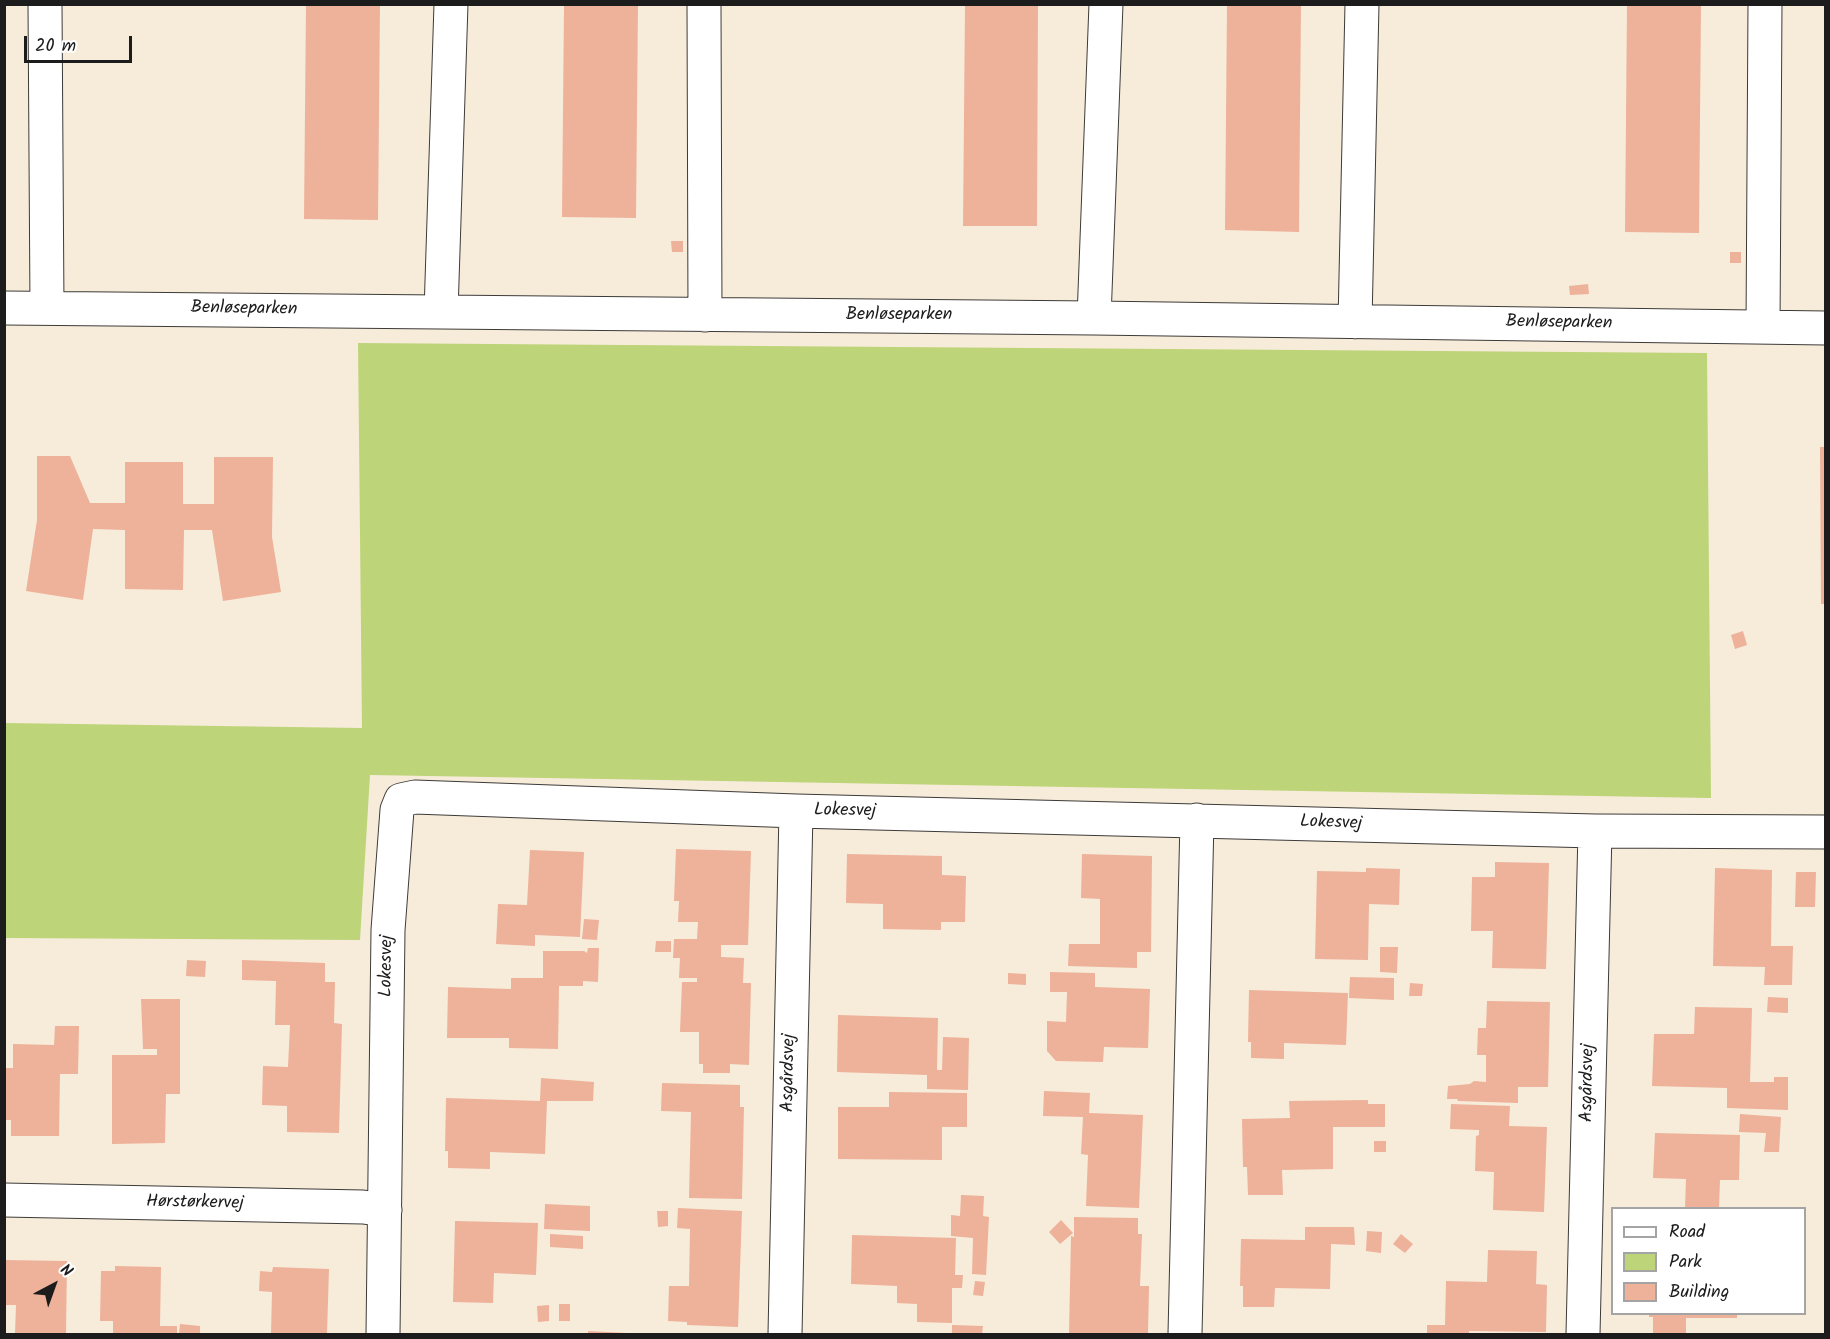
<!DOCTYPE html>
<meta charset="utf-8">
<style>
body{margin:0}
#map{position:relative;width:1830px;height:1339px;overflow:hidden;background:#f7ecda;font-family:Kalam,sans-serif}
canvas{display:block}
.frame{position:absolute;inset:0;border:6px solid #1c1c1c;pointer-events:none}
.legend{position:absolute;left:1611px;top:1207px;width:195px;height:108px;box-sizing:border-box;background:#fff;border:2px solid #a4a4a4;margin:0;padding:8px 10px;list-style:none;font-size:18px;color:#1c1c1c}
.legend li{display:flex;align-items:center;gap:12px;height:30px}
.legend b{width:30px;border:2px solid #a4a4a4}
.north{position:absolute;left:24px;top:1255px;width:60px;height:60px;-webkit-text-stroke:4px #fff;paint-order:stroke;rotate:41deg;font-size:16px;font-weight:700;line-height:24px;text-align:center;color:#1c1c1c}
.north::after{content:'';display:block;margin:auto;width:21px;height:27px;background:#1c1c1c;clip-path:polygon(50% 0,100% 100%,50% 72%,0 100%)}
.scale{position:absolute;left:24px;top:36px;width:108px;height:27px;box-sizing:border-box;border:3px solid #1c1c1c;border-top:0;padding-left:8px;font-size:18px;line-height:21px;white-space:nowrap;color:#1c1c1c;-webkit-text-stroke:4px #fff;paint-order:stroke}
</style>
<div id="map">
<canvas width="1830" height="1339"></canvas>
<div class="frame"></div>
<ul class="legend">
<li><b style="height:8px;background:#fff"></b>Road</li>
<li><b style="height:16px;background:#bed479"></b>Park</li>
<li><b style="height:16px;background:#eeb19a"></b>Building</li>
</ul>
<div class="north">N</div>
<div class="scale">20 m</div>
</div>
<script>
const g = document.querySelector('canvas').getContext('2d');
g.lineJoin = 'round';
function fill(path, color) { g.fillStyle = color; g.fill(path, 'evenodd'); }
const shape = rows => new Path2D(rows.map(r => 'M' + r).join(''));
function trace(path, color, width, dash) { g.strokeStyle = color; g.lineWidth = width; g.lineCap = dash ? 'butt' : 'round'; g.setLineDash(dash || []); g.stroke(path); }
function drawText(font, color, halo, rows, align = 'center') {
  g.font = font + ' Kalam,sans-serif'; g.lineWidth = 6; g.setLineDash([]); g.textBaseline = 'middle'; g.strokeStyle = halo; g.fillStyle = color; for (const [text, x, y, turn = 0] of rows) {
    g.save(); g.translate(x, y); g.rotate((+turn || 0) * Math.PI / 180); g.textAlign = isNaN(turn) ? turn : align; if (halo) g.strokeText(text, 0, 0); g.fillText(text, 0, 0); g.restore();
  }
}
fill(shape([
 [358,343,1707,353,1711,798,370,775,360,940,5,938,5,723,362,728]
]), '#bed479');
fill(shape([
 [306,4,380,4,378,220,304,219],
 [564,4,638,4,636,218,562,217],
 [965,4,1038,4,1037,226,963,226],
 [1227,4,1301,4,1299,232,1225,230],
 [1627,4,1701,4,1699,233,1625,232],
 [671,241,683,241,683,252,672,252],
 [1730,252,1741,252,1741,263,1730,263],
 [1588,284,1589,294,1570,295,1569,286],
 [1820,447,1826,447,1826,604,1821,604],
 [37,456,70,456,90,503,125,503,125,462,183,462,183,504,214,504,214,457,273,457,272,537,281,592,223,601,212,530,184,530,183,590,125,589,125,530,93,529,83,600,26,591,37,520],
 [1743,631,1747,645,1735,649,1731,635],
 [676,849,751,851,748,945,721,945,721,957,744,958,743,983,751,983,749,1065,730,1064,730,1073,703,1073,703,1064,699,1064,699,1032,680,1032,682,982,697,982,697,978,679,978,680,958,673,958,674,939,697,939,698,922,678,922,679,901,674,901],
 [530,850,584,852,580,937,535,935,535,946,496,944,498,904,527,905],
 [847,854,942,856,942,875,966,876,965,922,941,922,941,930,883,929,883,904,846,903],
 [1082,854,1152,856,1151,952,1137,952,1137,968,1068,966,1069,944,1100,944,1100,899,1081,898],
 [1495,862,1549,863,1546,969,1492,968,1493,931,1471,931,1472,877,1495,877],
 [1366,868,1400,869,1399,905,1369,904,1368,960,1315,959,1317,871,1366,872],
 [1715,868,1772,870,1771,946,1793,946,1792,985,1764,985,1765,967,1713,966],
 [1796,872,1816,872,1815,907,1795,907],
 [584,919,599,920,597,940,582,939],
 [656,941,671,941,671,952,655,952],
 [1380,947,1398,947,1397,973,1380,972],
 [588,948,599,948,598,982,583,981,583,986,559,986,558,1049,509,1048,509,1038,447,1038,448,987,511,989,511,978,543,978,543,951,584,951,587,953],
 [187,960,206,961,205,977,186,976],
 [242,960,325,963,325,982,335,982,334,1023,342,1024,339,1133,287,1132,287,1106,262,1105,263,1066,288,1067,290,1025,275,1025,276,981,242,980],
 [1050,972,1095,973,1095,987,1150,989,1148,1048,1104,1047,1103,1062,1056,1061,1047,1051,1047,1021,1066,1022,1067,992,1050,992],
 [1008,973,1026,974,1026,985,1008,984],
 [1350,977,1394,978,1394,1000,1349,998],
 [1410,983,1423,984,1422,996,1409,996],
 [1249,990,1348,993,1346,1045,1284,1043,1284,1059,1251,1058,1251,1042,1248,1042],
 [1768,997,1788,998,1788,1013,1767,1012],
 [141,999,180,999,180,1094,166,1094,165,1143,112,1144,112,1055,157,1055,157,1049,143,1049],
 [1487,1001,1550,1002,1548,1087,1518,1087,1518,1103,1458,1101,1457,1099,1447,1099,1448,1086,1470,1084,1474,1081,1486,1082,1486,1055,1477,1055,1478,1028,1486,1028],
 [1695,1007,1752,1008,1750,1082,1774,1082,1774,1077,1788,1077,1788,1110,1727,1108,1727,1088,1652,1086,1654,1034,1694,1034],
 [838,1015,938,1018,937,1070,942,1070,943,1037,969,1038,968,1090,927,1089,927,1075,837,1072],
 [55,1026,79,1026,78,1074,60,1074,59,1136,11,1136,11,1120,4,1120,4,1068,13,1068,13,1044,54,1045],
 [541,1078,594,1082,593,1101,547,1101,545,1154,490,1152,490,1169,448,1168,448,1151,445,1151,446,1098,540,1101],
 [662,1083,740,1085,740,1107,744,1107,742,1199,689,1198,691,1112,661,1111],
 [1044,1091,1090,1093,1089,1113,1143,1115,1139,1208,1086,1206,1088,1155,1081,1154,1083,1117,1043,1116],
 [889,1092,967,1093,967,1127,942,1127,942,1160,838,1159,838,1107,889,1107],
 [1368,1100,1368,1104,1385,1104,1385,1127,1333,1127,1333,1169,1282,1170,1283,1195,1248,1195,1247,1167,1243,1167,1242,1119,1290,1118,1289,1101],
 [1451,1104,1510,1106,1509,1126,1547,1127,1544,1212,1493,1210,1494,1172,1475,1171,1476,1136,1479,1135,1479,1130,1450,1129],
 [1740,1114,1781,1117,1779,1152,1764,1152,1766,1133,1739,1132],
 [1655,1133,1740,1135,1739,1180,1720,1180,1719,1208,1685,1208,1686,1179,1653,1178],
 [1374,1141,1386,1141,1386,1152,1374,1152],
 [961,1195,984,1196,983,1216,989,1217,986,1275,972,1274,973,1238,951,1236,951,1215,960,1216],
 [545,1204,590,1206,590,1231,544,1229],
 [678,1208,742,1211,738,1327,687,1325,687,1322,668,1321,669,1286,689,1286,690,1229,677,1228],
 [657,1211,668,1211,668,1226,658,1227],
 [1074,1217,1138,1218,1138,1234,1142,1234,1140,1286,1149,1286,1148,1334,1069,1334,1071,1236,1074,1237],
 [1061,1220,1073,1233,1060,1244,1049,1232],
 [455,1221,538,1223,536,1275,494,1273,493,1303,453,1302],
 [1305,1227,1354,1227,1355,1245,1331,1244,1330,1289,1275,1288,1274,1307,1243,1307,1243,1286,1240,1286,1241,1239,1305,1240],
 [1367,1231,1382,1232,1381,1253,1366,1251],
 [550,1234,583,1236,583,1249,550,1247],
 [1401,1234,1413,1244,1405,1253,1393,1244],
 [852,1235,956,1238,955,1275,963,1275,962,1288,952,1288,952,1323,917,1322,917,1304,897,1303,897,1286,851,1284],
 [1488,1250,1537,1251,1536,1284,1547,1285,1546,1332,1469,1331,1469,1334,1427,1334,1427,1325,1445,1325,1446,1281,1487,1282],
 [4,1260,67,1261,66,1334,15,1334,16,1305,4,1305],
 [115,1266,161,1267,160,1326,177,1326,177,1334,113,1334,113,1321,100,1321,101,1271,115,1271],
 [273,1267,329,1269,327,1334,271,1334,272,1292,259,1291,260,1271,272,1272],
 [975,1281,985,1282,983,1296,973,1295],
 [559,1304,570,1304,570,1321,559,1321],
 [549,1305,549,1321,538,1322,537,1306],
 [1649,1314,1737,1314,1737,1318,1686,1318,1686,1334,1653,1333,1653,1317,1649,1317],
 [180,1324,200,1326,200,1334,179,1334],
 [952,1325,983,1326,982,1334,952,1334],
 [588,1331,627,1333,626,1334,588,1334]
]), '#eeb19a');
const street = shape([
 [45,4,47,308],
 [704,4,705,315],
 [4,308,1094,318,1826,328],
 [441,312,451,4],
 [1094,318,1106,4],
 [1355,322,1362,4],
 [1763,327,1765,4],
 [4,1200,363,1207,385,1210],
 [383,1334,388,930,397,810,401,800,415,797,796,811,1595,831,1826,832],
 [785,1334,796,811],
 [1185,1334,1197,820],
 [1583,1334,1595,831]
]);
trace(street, '#3d3b38', 35);
trace(street, '#fff', 33);
drawText('18px', '#1c1c1c', '#fff', [
 ["Benløseparken",244,310,1],
 ["Benløseparken",899,316],
 ["Benløseparken",1559,324,1],
 ["Lokesvej",845,812,1],
 ["Lokesvej",1331,824,2],
 ["Lokesvej",388,966,-89],
 ["Asgårdsvej",790,1073,-89],
 ["Asgårdsvej",1589,1083,-89],
 ["Hørstørkervej",195,1204,1]
]);
</script>
